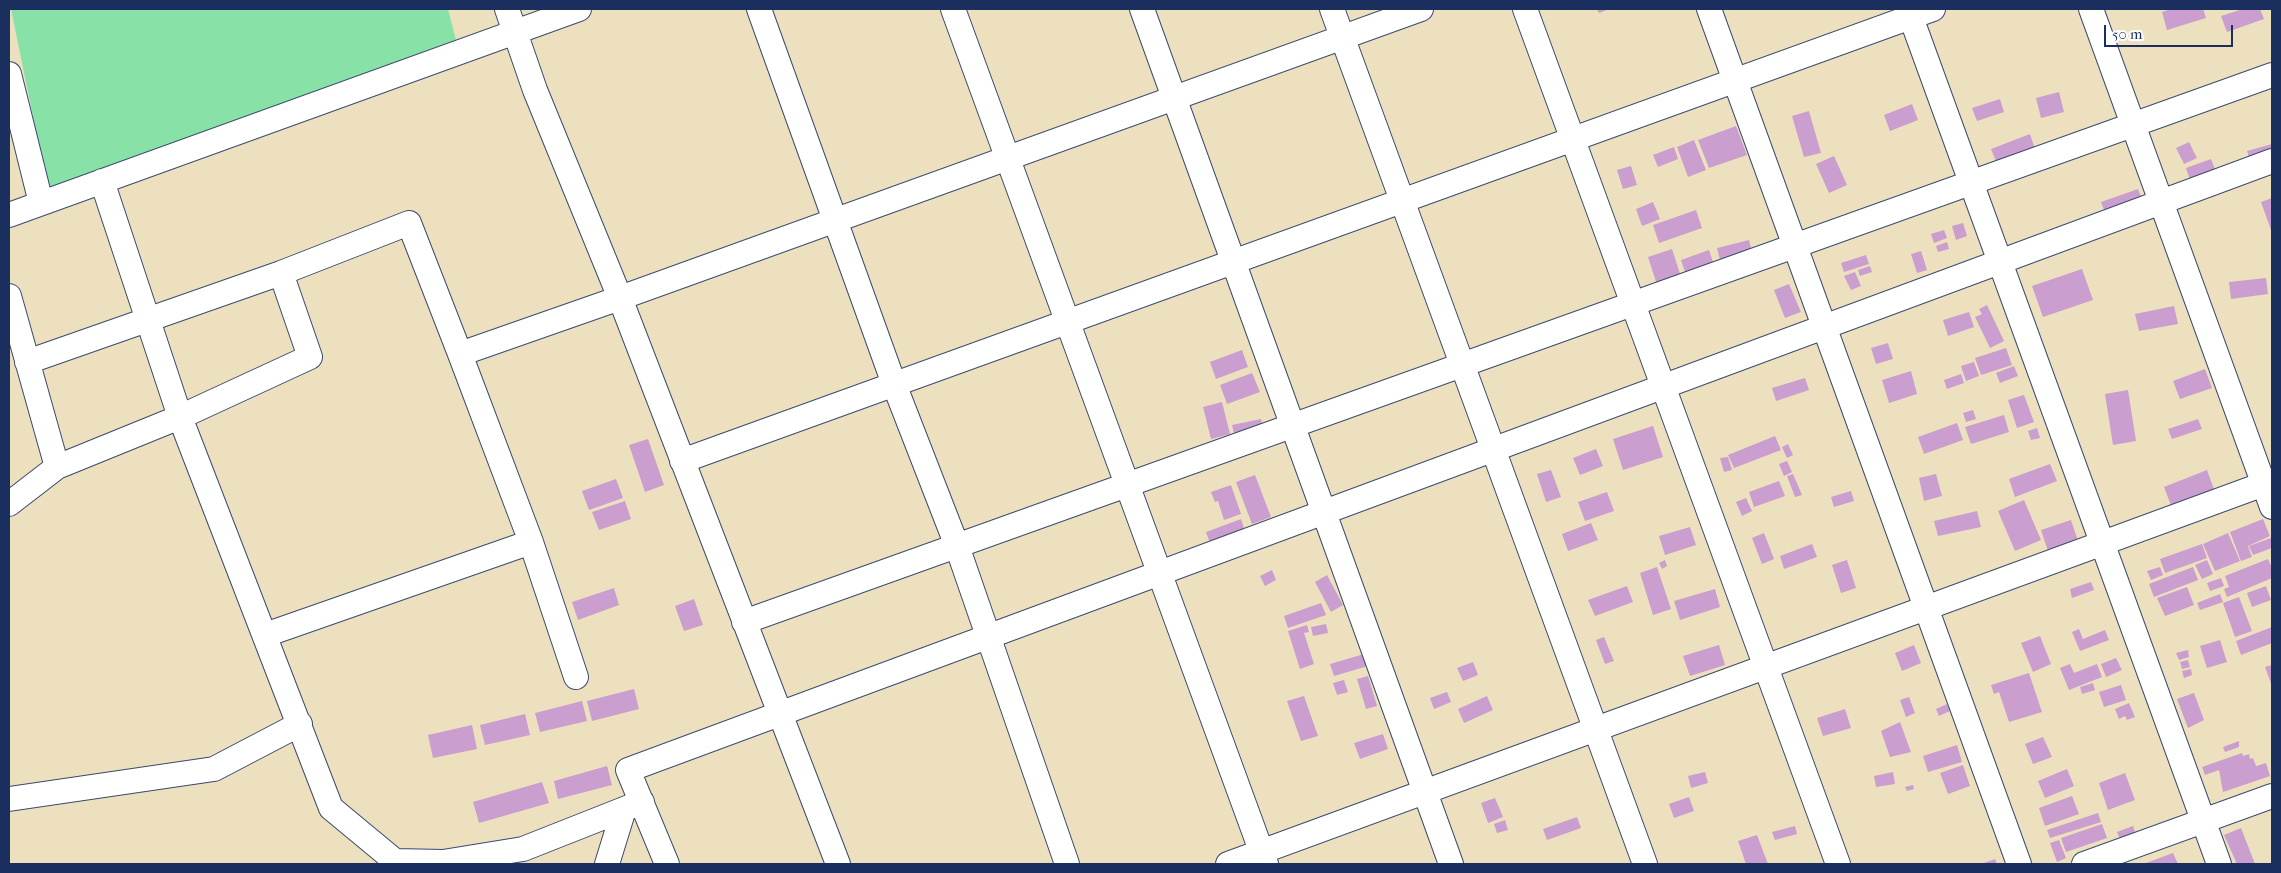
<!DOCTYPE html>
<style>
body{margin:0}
#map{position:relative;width:2281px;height:873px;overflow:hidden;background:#ede0bf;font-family:"IM FELL French Canon",serif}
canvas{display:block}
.frame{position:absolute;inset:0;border:10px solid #1b2f5e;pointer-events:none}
.scale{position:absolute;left:2104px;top:25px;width:129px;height:22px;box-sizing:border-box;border:2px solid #1b2f5e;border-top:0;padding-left:6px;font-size:15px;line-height:18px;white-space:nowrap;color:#1b2f5e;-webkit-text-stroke:4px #fff;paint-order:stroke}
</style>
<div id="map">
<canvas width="2281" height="873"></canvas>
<div class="frame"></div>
<div class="scale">50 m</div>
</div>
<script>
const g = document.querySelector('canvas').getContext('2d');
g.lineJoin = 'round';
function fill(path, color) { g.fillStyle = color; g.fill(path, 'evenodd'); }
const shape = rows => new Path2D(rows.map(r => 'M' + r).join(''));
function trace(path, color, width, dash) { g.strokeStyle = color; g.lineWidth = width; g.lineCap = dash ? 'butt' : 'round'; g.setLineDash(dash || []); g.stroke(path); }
fill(shape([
 [11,9,448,9,458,48,49,195]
]), '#88e1a6');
fill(shape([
 [1597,9,1609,9,1599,13],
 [2171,9,2203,9,2206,18,2167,30,2162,12],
 [2243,9,2260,9,2264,19,2227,32,2221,16],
 [2059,92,2064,112,2041,118,2036,98],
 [2000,99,2004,112,1977,121,1972,108],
 [1912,104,1918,120,1890,131,1884,115],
 [1809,111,1821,153,1804,157,1792,116],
 [1736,126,1747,155,1709,168,1698,140],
 [2030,134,2035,149,1997,164,1991,149],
 [1694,140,1706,170,1688,177,1677,147],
 [2189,142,2197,158,2184,164,2176,148],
 [2272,144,2272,158,2251,164,2247,151],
 [1674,147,1678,159,1658,167,1653,155],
 [1834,156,1847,185,1829,193,1816,164],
 [2211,159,2218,177,2192,186,2186,168],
 [1631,166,1637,185,1623,189,1617,170],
 [2138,189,2144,204,2107,218,2101,202],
 [2272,198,2272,233,2261,202],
 [1653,202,1660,219,1642,226,1636,209],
 [1696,210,1702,228,1659,243,1653,225],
 [1963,223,1967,236,1956,240,1952,226],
 [1944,230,1947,238,1934,243,1931,234],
 [1749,240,1753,256,1721,264,1717,248],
 [1947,242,1949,249,1938,252,1936,246],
 [1672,249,1683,283,1659,291,1648,257],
 [1709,250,1714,265,1686,275,1681,260],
 [1921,251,1927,270,1917,273,1911,254],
 [1866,255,1869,264,1844,272,1841,263],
 [1870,266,1872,272,1860,276,1858,270],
 [2082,269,2093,300,2043,317,2032,286],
 [1855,272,1861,286,1851,290,1844,276],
 [2266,278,2268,294,2231,299,2229,282],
 [1789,284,1801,312,1785,318,1774,290],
 [1987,305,2004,341,1990,348,1975,317,1982,314,1979,309],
 [2174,306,2178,324,2139,331,2135,314],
 [1969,312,1974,327,1948,336,1943,320],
 [1888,343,1893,359,1876,364,1871,348],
 [2006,348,2012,365,1981,375,1975,358],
 [1242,350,1248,367,1216,379,1210,362],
 [1974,362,1979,376,1966,381,1961,366],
 [2014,366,2018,376,2000,383,1996,373],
 [2205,369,2212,388,2180,399,2173,381],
 [1911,371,1917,394,1889,403,1882,380],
 [1252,373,1260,392,1227,404,1220,385],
 [1961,374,1964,383,1947,389,1944,380],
 [1805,378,1809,390,1776,401,1772,388],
 [2128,390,2136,441,2113,445,2105,394],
 [2024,395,2034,422,2017,428,2008,400],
 [1222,402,1230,434,1211,439,1203,407],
 [1973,410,1976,419,1966,422,1963,413],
 [2004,415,2009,432,1971,444,1965,427],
 [1261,419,1264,434,1236,441,1232,425],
 [2198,419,2202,429,2172,439,2168,429],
 [1957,423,1963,440,1924,454,1918,437],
 [1653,426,1663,457,1623,470,1613,439],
 [2037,428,2040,438,2031,440,2028,431],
 [1775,436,1781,450,1734,468,1728,455],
 [648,439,664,485,645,492,629,445],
 [1788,444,1793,455,1787,458,1782,447],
 [1596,449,1603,466,1580,475,1573,458],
 [1728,457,1732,470,1724,472,1720,458],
 [1787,461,1792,472,1784,476,1779,464],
 [2050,464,2057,481,2015,497,2009,479],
 [1551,470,1561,497,1546,502,1537,474],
 [2207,470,2215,492,2172,508,2164,487],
 [1793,474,1802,495,1795,497,1787,476],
 [1936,474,1942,496,1924,501,1919,478],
 [1255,475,1271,517,1252,524,1236,482],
 [616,479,623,498,589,510,582,491],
 [1779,481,1785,496,1754,507,1749,492],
 [1231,485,1241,514,1224,520,1218,501,1215,502,1211,492],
 [1851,491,1854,501,1834,507,1831,497],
 [1607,492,1614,511,1585,521,1578,502],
 [1746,498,1752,511,1742,516,1736,502],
 [2024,500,2041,540,2015,551,1998,511],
 [625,501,631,519,599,530,592,512],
 [1977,511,1981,527,1938,536,1934,521],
 [1241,519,1247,537,1211,546,1206,532],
 [2263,519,2270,536,2248,546,2252,557,2241,561,2230,532],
 [2071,520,2081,550,2051,560,2041,530],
 [1591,523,1598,540,1568,551,1562,534],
 [1690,527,1696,545,1665,555,1659,536],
 [1764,533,1774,559,1762,564,1752,538],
 [2228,533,2240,561,2215,571,2203,544],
 [2271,538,2272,548,2253,555,2249,546],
 [1812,544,1817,557,1784,569,1780,556],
 [2202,544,2207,558,2165,573,2160,559],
 [2268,559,2272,568,2272,578,2227,597,2224,589,2229,587,2225,576],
 [1665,560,1667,566,1662,569,1659,563],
 [1847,560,1856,588,1841,593,1832,565],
 [2207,560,2213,574,2202,579,2195,565],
 [1657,567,1671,609,1653,615,1640,573],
 [2160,567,2163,575,2151,580,2147,571],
 [2193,567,2198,580,2154,597,2149,584],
 [1272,570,1276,580,1265,586,1260,576],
 [1327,575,1343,605,1331,612,1315,582],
 [2221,578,2224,586,2210,591,2207,583],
 [2091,582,2094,590,2072,598,2070,589],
 [1627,586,1633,602,1595,616,1588,600],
 [2266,586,2271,600,2252,607,2247,593],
 [2187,587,2194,605,2165,616,2157,598],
 [614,588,619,605,578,620,572,602],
 [1715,589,1720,607,1680,620,1674,601],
 [2220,594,2223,602,2200,610,2197,603],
 [2239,597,2252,631,2235,637,2223,603],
 [694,599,703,625,684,631,675,606],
 [1321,603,1326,615,1288,628,1284,616],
 [1326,624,1328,633,1313,636,1311,627],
 [1307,625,1309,632,1304,633,1314,664,1300,669,1288,631],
 [2272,627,2272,643,2241,655,2236,641],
 [2079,629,2083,639,2105,630,2109,640,2080,651,2072,632],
 [2040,636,2051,664,2033,672,2021,643],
 [1604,637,1614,661,1605,664,1596,640],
 [2220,640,2227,662,2207,668,2200,646],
 [1719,645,1725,665,1690,676,1683,656],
 [1914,645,1921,663,1902,671,1895,653],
 [2188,650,2189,657,2179,660,2176,653],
 [1364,654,1368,666,1334,676,1330,664],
 [2116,658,2122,670,2106,677,2101,664],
 [2188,660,2190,667,2182,669,2180,662],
 [1473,662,1478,675,1463,681,1457,668],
 [2070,664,2074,673,2097,664,2102,677,2069,690,2060,668],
 [2272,665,2272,686,2265,667],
 [2191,669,2192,675,2184,678,2182,671],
 [2029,673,2042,712,2009,722,1999,692,1994,694,1991,685],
 [1368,676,1377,706,1366,709,1357,679],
 [1344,680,1348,692,1337,695,1333,683],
 [2093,683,2095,690,2082,694,2080,687],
 [2121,685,2126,700,2104,707,2099,692],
 [634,689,639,709,592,721,587,701],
 [1447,692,1451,702,1434,709,1430,698],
 [2194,693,2204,720,2188,728,2177,699],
 [1304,696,1318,736,1301,741,1287,701],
 [1487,696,1493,710,1464,723,1458,709],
 [1909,697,1915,713,1906,717,1900,700],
 [582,701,587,721,540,732,535,713],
 [2129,703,2135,717,2127,720,2125,716,2119,719,2115,709],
 [1947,704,1950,711,1939,716,1936,709],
 [1845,709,1851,728,1823,736,1817,718],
 [525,714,530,735,485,745,480,725],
 [1900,722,1911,752,1890,757,1881,731],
 [472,725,477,749,433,758,428,735],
 [1383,734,1388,749,1360,759,1354,743],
 [2043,737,2052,757,2033,764,2025,744],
 [2239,741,2239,747,2225,752,2223,747],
 [1957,745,1962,762,1928,772,1923,756],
 [2242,753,2243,756,2249,754,2250,759,2253,758,2256,766,2266,763,2270,776,2223,792,2219,770,2205,775,2202,767],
 [1963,765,1970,786,1948,794,1940,773],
 [607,766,612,785,558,799,554,781],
 [2067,769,2074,786,2045,798,2038,781],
 [1705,772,1708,783,1691,788,1688,776],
 [1893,772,1895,784,1876,787,1874,776],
 [2125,773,2135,800,2108,810,2099,783],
 [542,782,549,803,479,823,473,802],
 [1913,785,1914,789,1907,791,1905,787],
 [2072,796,2079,814,2045,826,2039,808],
 [1689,797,1694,811,1674,818,1669,804],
 [1495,798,1503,817,1488,823,1481,803],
 [2098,813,2101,822,2050,838,2047,830],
 [1577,817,1581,828,1547,840,1543,829],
 [1505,820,1508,830,1497,833,1494,824],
 [2102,824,2107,838,2066,852,2061,838],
 [1795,826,1797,834,1775,840,1772,832],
 [2133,826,2136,835,2121,841,2117,832],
 [2241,828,2255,864,2237,864,2224,835],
 [1757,835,1768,864,1746,864,1738,841],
 [2059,840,2066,858,2057,862,2050,843],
 [2173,853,2178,864,2146,863],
 [1995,859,1997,864,1981,864]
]), '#ca9ece');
const minor = shape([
 [507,9,535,90,620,298,838,864],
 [759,9,894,384,957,546,1067,864],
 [953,9,1266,864],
 [1142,9,1451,864],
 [1332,9,1645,864],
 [1525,9,1838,864],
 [1709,9,2019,864],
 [1908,9,2219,864],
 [2091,9,2272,507],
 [9,74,41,203],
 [102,181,180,417,331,808,395,861,443,862,523,849,642,802],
 [9,215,579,9],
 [9,296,57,467],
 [460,354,620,298,1421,9],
 [27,362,281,273,409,223,460,354,531,542,576,677],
 [682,461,1933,9],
 [9,504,57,467,180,417,310,357,281,273],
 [744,622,2272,75],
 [265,635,531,542],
 [9,799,214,769,300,724],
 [607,864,624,809],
 [667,864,628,770,2272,161],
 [1228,864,2272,481],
 [2084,864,2272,796]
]);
trace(minor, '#3a4a6d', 26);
trace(minor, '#fff', 24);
</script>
